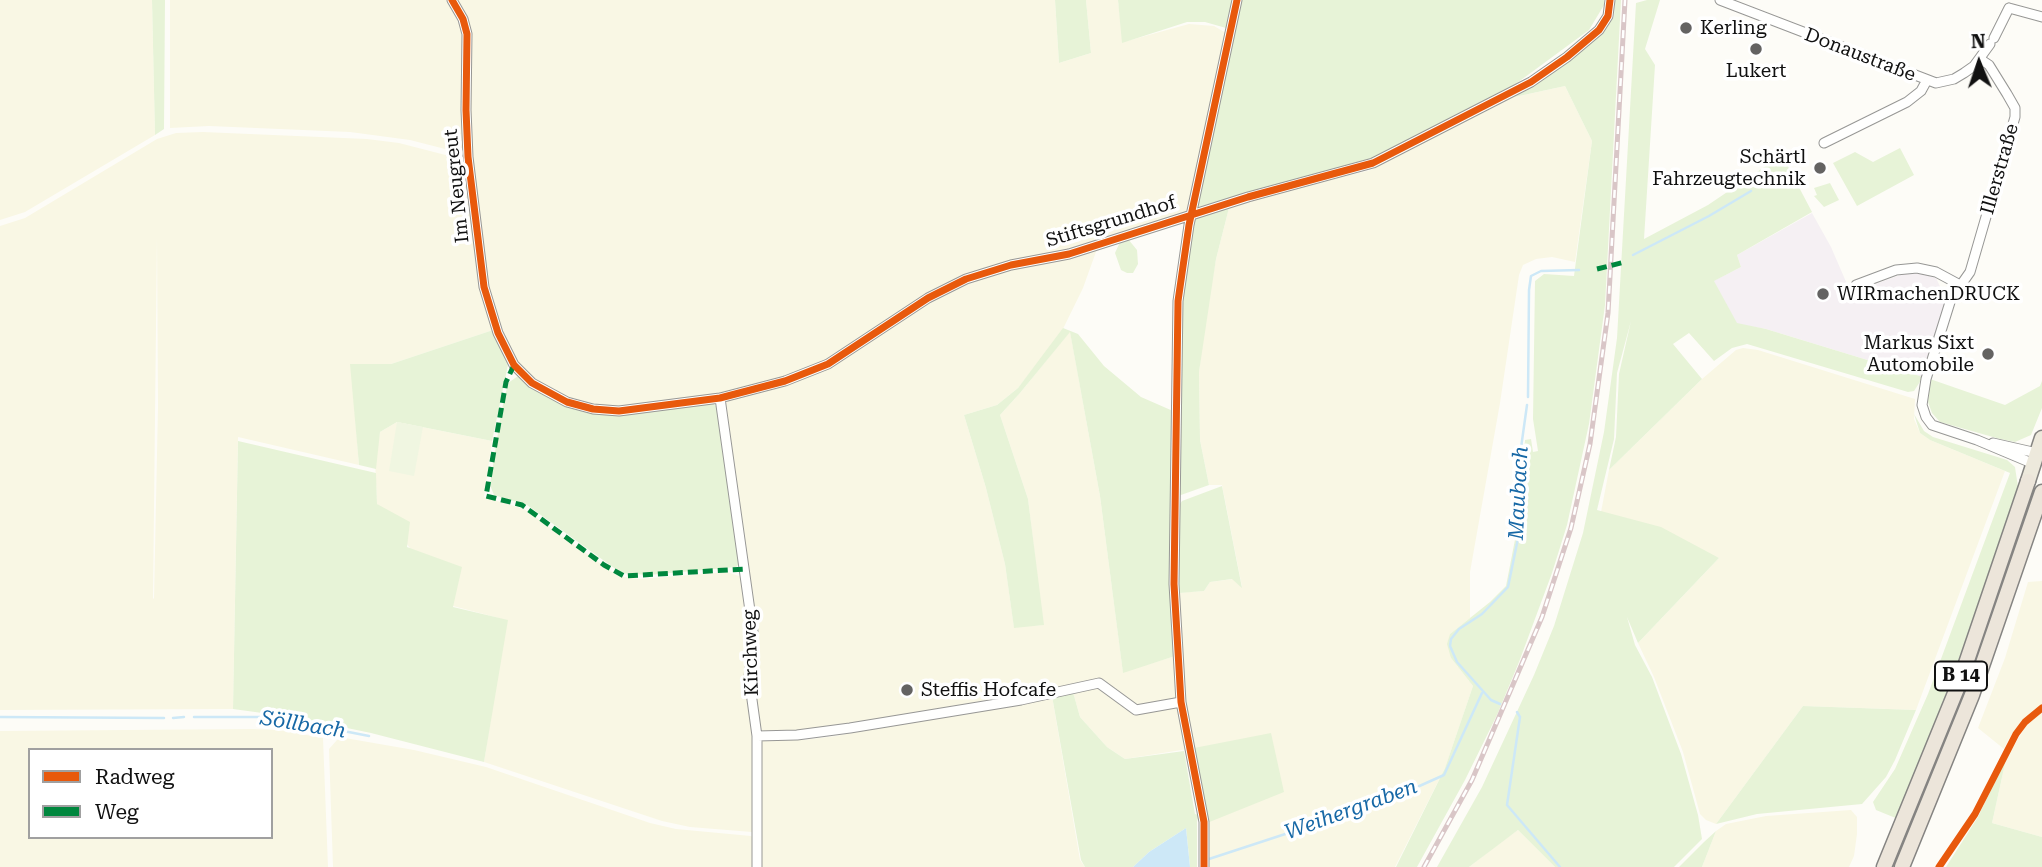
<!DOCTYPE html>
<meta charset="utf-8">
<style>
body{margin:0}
#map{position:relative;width:2042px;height:867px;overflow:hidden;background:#fdfcf7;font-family:"Roboto Serif",serif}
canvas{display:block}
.legend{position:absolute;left:28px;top:748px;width:245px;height:91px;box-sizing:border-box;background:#fff;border:2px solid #a0a0a0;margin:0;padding:9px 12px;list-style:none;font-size:21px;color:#111}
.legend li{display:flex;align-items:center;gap:14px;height:35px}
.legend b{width:35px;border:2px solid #a0a0a0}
.north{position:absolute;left:1944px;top:28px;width:70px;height:70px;-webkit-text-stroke:5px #fff;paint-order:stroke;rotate:358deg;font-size:19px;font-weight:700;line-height:28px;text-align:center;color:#111}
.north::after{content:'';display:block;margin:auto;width:24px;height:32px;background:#111;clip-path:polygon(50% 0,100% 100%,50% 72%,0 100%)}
</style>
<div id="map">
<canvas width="2042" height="867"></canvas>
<ul class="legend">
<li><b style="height:9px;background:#e8590c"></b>Radweg</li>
<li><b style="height:9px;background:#00873e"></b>Weg</li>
</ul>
<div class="north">N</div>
</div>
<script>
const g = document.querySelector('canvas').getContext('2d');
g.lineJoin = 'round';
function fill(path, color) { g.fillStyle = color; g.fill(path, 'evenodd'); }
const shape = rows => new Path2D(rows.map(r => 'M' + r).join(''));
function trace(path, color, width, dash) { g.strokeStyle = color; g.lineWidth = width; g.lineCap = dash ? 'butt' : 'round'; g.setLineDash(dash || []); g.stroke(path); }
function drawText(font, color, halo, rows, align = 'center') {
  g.font = font + ' "Roboto Serif",serif'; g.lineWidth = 7; g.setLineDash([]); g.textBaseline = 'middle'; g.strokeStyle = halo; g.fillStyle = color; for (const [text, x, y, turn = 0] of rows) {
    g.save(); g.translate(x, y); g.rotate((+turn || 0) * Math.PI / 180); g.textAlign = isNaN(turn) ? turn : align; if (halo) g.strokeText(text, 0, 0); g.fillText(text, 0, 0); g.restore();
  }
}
fill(shape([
 [1812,213,1831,247,1850,291,1865,288,1908,272,1924,273,1936,278,1946,299,1923,377,1766,329,1737,324,1713,281,1741,267,1737,255]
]), '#f5f0f3');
fill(shape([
 [0,0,152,0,155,135,25,212,0,220],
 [170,0,447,0,465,35,462,148,453,151,410,140,350,132,209,126,170,128],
 [457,0,1055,0,1059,63,1091,53,1086,0,1118,0,1123,42,1189,24,1214,26,1226,33,1188,211,1069,250,960,279,844,351,803,373,719,394,610,408,574,401,535,380,519,363,503,332,499,331,490,300,482,255,469,126,471,32],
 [1565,86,1592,141,1575,262,1552,257,1536,259,1523,265,1519,275,1500,403,1470,572,1470,618,1450,634,1451,658,1473,686,1445,768,1395,867,1207,867,1194,748,1125,759,1107,747,1080,717,1071,685,876,721,788,733,764,732,760,728,752,679,755,634,723,404,726,400,801,379,923,303,949,291,958,289,977,278,1097,249,1083,288,1060,335,1018,388,997,405,964,415,986,488,1005,564,1014,627,1043,625,1028,499,1000,415,1020,393,1070,331,1100,496,1123,672,1175,656,1172,593,1204,591,1210,582,1233,579,1242,587,1222,485,1209,485,1200,440,1199,372,1205,321,1216,259,1230,204,1371,170,1510,98],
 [203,132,367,139,399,143,461,159,466,169,493,330,391,364,351,364,359,465,238,437,233,709,0,710,0,226,25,218,157,139,176,133],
 [157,236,158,406,154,599,153,598],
 [1743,348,1758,350,1915,399,1914,419,1920,433,1930,440,2005,471,1916,710,1803,706,1716,824,1706,820,1700,814,1683,752,1654,677,1638,643,1719,558,1601,512,1609,470,1702,379,1736,350],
 [397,422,492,441,484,497,524,509,618,576,639,579,727,572,742,577,750,633,756,828,752,832,690,827,662,821,484,762,506,620,453,606,377,504,375,460,380,432],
 [2042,581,2042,704,2023,719,2008,740,2004,749,1978,728,2005,658,2028,582],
 [1052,696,1080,860,1085,867,762,867,761,740,803,740,836,736],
 [2042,712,2042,837,1992,823,2006,759,2027,724],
 [252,729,280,730,323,738,328,867,0,867,0,731],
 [30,750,271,750,271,837,30,837],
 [345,738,414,750,486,767,650,823,676,829,751,836,755,840,755,867,333,867,329,749,337,740],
 [1851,810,1857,817,1857,834,1854,856,1849,867,1702,867,1716,831,1726,824,1766,816],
 [1518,830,1555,867,1469,867,1501,842]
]), '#f9f7e4');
fill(shape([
 [152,0,165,0,164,129,155,135],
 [1055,0,1086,0,1091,53,1059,63],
 [1118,0,1234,0,1226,28,1205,22,1187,22,1122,43],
 [1240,0,1604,0,1604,5,1589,30,1502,94,1372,158,1198,207,1196,204],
 [1615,0,1621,0,1605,305,1589,424,1567,525,1552,573,1519,662,1497,715,1465,780,1417,867,1396,867,1445,768,1473,686,1451,658,1447,644,1450,634,1490,602,1506,586,1519,519,1525,440,1531,439,1533,452,1538,451,1533,419,1535,281,1544,274,1574,276,1592,141,1565,86,1510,98,1537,80,1604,29,1614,17],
 [1647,0,1660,0,1645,49,1655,65,1644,239,1708,205,1782,155,1812,212,1737,255,1741,267,1714,281,1737,323,1766,329,1923,377,1914,391,1908,392,1747,344,1732,348,1714,361,1689,333,1673,344,1702,379,1609,470,1616,437,1619,374,1631,321,1617,373,1614,439,1597,510,1661,527,1719,558,1638,643,1627,617,1635,645,1652,677,1681,754,1698,815,1702,839,1674,867,1555,867,1518,830,1469,867,1437,867,1482,787,1534,675,1554,626,1583,533,1604,432,1617,338,1636,3],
 [1900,148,1914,175,1857,206,1833,163,1855,152,1873,162],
 [1830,183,1839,200,1824,207,1814,196,1817,195,1814,188],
 [1230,204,1216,259,1199,372,1200,440,1209,485,1181,495,1178,494,1180,310,1193,220,1196,217],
 [1128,239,1137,250,1138,264,1133,273,1127,273,1121,270,1115,253,1120,242],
 [1063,328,1078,334,1104,366,1141,397,1173,411,1170,502,1175,656,1123,673,1100,496,1070,332,1020,393,1000,415,1028,499,1044,625,1014,628,1005,564,986,488,964,415,997,405,1018,388],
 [493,330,508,365,492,441,397,422,380,432,376,469,359,465,350,364,391,364],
 [518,376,550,397,594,412,711,402,716,406,740,559,739,564,736,567,648,575,621,573,527,505,494,495,490,485,501,413,508,383],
 [1930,379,2005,405,2040,386,2042,381,2042,408,2031,435,2015,442,2000,439,1940,422,1932,413,1928,402],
 [1914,414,1924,431,1933,437,2007,460,2015,467,2018,487,1974,620,1898,819,1876,810,1873,802,1895,769,1928,694,2010,473,1930,440,1920,433],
 [238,441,376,473,377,504,410,522,407,547,462,567,453,607,508,620,484,762,371,733,299,718,233,709],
 [1222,486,1242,588,1232,579,1210,582,1204,591,1179,593,1178,507,1182,501],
 [1073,692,1080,717,1107,747,1125,759,1184,751,1195,814,1199,815,1197,821,1197,867,1190,867,1186,828,1149,852,1133,867,1085,867,1081,860,1052,696],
 [1803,706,1916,710,1895,760,1886,777,1862,804,1757,814,1716,824],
 [1271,733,1284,792,1207,823,1194,748],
 [2006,759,1992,823,2042,837,2042,867,1946,867,1978,817],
 [1716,831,1702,867,1679,867,1704,842]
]), '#e7f3d7');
fill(shape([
 [397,422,423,427,414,476,389,471]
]), '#f0f6e1');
fill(shape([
 [1186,828,1190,867,1133,867,1149,852]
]), '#cde8f7');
trace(shape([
 [1633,255,1709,216,1751,191],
 [1528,397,1529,290,1531,276,1541,271,1579,270],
 [1500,704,1491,700,1457,662,1450,646,1451,639,1459,629,1482,614,1508,587,1522,519,1519,499,1520,455,1527,405],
 [1517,712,1520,717,1507,805,1560,867],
 [0,717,164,718],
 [194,717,272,717,369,736],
 [173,718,184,717],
 [1209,859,1386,801,1444,775,1482,693]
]), '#cde8f7', 2.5);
const minor = shape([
 [452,0,463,19,467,34,466,110,468,157,484,287,498,333,514,365,532,383,567,402,593,409,619,411,720,398,785,381,828,364,928,298,966,279,1011,265,1069,254,1248,197,1373,163,1531,82,1567,57,1599,30,1608,16,1610,0],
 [1720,0,1936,83,1954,79,1964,73,1974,66,1990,44],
 [2009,8,2042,17],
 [1994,38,2009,8],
 [1980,59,1989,65,2007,94,2015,108,2015,117,1970,272,1951,299,1926,379,1922,405,1926,417,1932,425,1977,440,2034,464],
 [1824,143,1907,102,1921,91,1927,80],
 [1856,285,1896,270,1917,268,1936,272,1962,286],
 [720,398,753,632,749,678,757,736,757,867],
 [1993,443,2037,453],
 [757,736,797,735,850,728,1021,700,1099,683,1136,710,1181,702],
 [1204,867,1204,822,1181,702,1174,584,1178,301,1189,225,1237,0]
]);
const primary = shape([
 [2028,481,2042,438]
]);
const trunk = shape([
 [1884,867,1960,681,2028,481],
 [1902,867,1972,695,2042,492]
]);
trace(minor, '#979795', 11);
trace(primary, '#858482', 17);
trace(trunk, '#858482', 17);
trace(minor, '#fffffe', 9);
trace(primary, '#ede9dc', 14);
trace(trunk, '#ece5da', 14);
const rail = shape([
 [1424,867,1472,780,1542,617,1571,528,1590,444,1608,313,1625,0]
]);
trace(rail, '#d9c6c7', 5);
trace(rail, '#fff', 2.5, [8]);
trace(shape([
 [1597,269,1625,262],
 [514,365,506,382,486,496,522,505,604,565,624,576,745,569]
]), '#00873e', 5, [10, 5]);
trace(shape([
 [452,0,463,19,467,34,466,110,468,157,484,287,498,333,514,365,532,383,567,402,593,409,619,411,720,398,785,381,828,364,928,298,966,279,1011,265,1069,254,1248,197,1373,163,1531,82,1567,57,1599,30,1608,16,1610,0],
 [1204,867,1204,822,1181,702,1174,584,1178,301,1189,225,1237,0],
 [1939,867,1975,814,2016,734,2025,722,2042,708]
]), '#e8590c', 7);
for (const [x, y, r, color] of [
 [1686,28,7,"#646362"],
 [1756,49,7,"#646362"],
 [1820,168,7,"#646362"],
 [1823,294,7,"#646362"],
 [1988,354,7,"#646362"],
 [907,690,7,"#646362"]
]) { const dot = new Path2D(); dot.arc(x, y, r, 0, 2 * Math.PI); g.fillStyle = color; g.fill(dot); trace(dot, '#fff', 2.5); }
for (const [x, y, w] of [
 [1961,676,52]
]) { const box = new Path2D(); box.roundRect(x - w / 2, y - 14.5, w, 29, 5); g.fillStyle = '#fff'; g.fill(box); trace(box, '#111', 2); }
drawText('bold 18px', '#111', null, [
 ["B 14",1961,676]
]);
drawText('19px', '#111', '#fff', [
 ["Kerling",1700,28],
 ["Lukert",1756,71,"center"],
 ["Schärtl",1806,157,"right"],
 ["Fahrzeugtechnik",1806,179,"right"],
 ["WIRmachenDRUCK",1837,294],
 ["Markus Sixt",1974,343,"right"],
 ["Automobile",1974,365,"right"],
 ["Steffis Hofcafe",921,690]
], 'left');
drawText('19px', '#111', '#fff', [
 ["Donaustraße",1860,55,21],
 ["Illerstraße",2000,169,-74],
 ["Im Neugreut",457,186,-96],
 ["Stiftsgrundhof",1111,222,-17],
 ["Kirchweg",751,653,-92]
]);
drawText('italic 21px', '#1768a6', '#fff', [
 ["Maubach",1519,493,-87],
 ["Söllbach",303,725,9],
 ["Weihergraben",1351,810,-20]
]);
</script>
